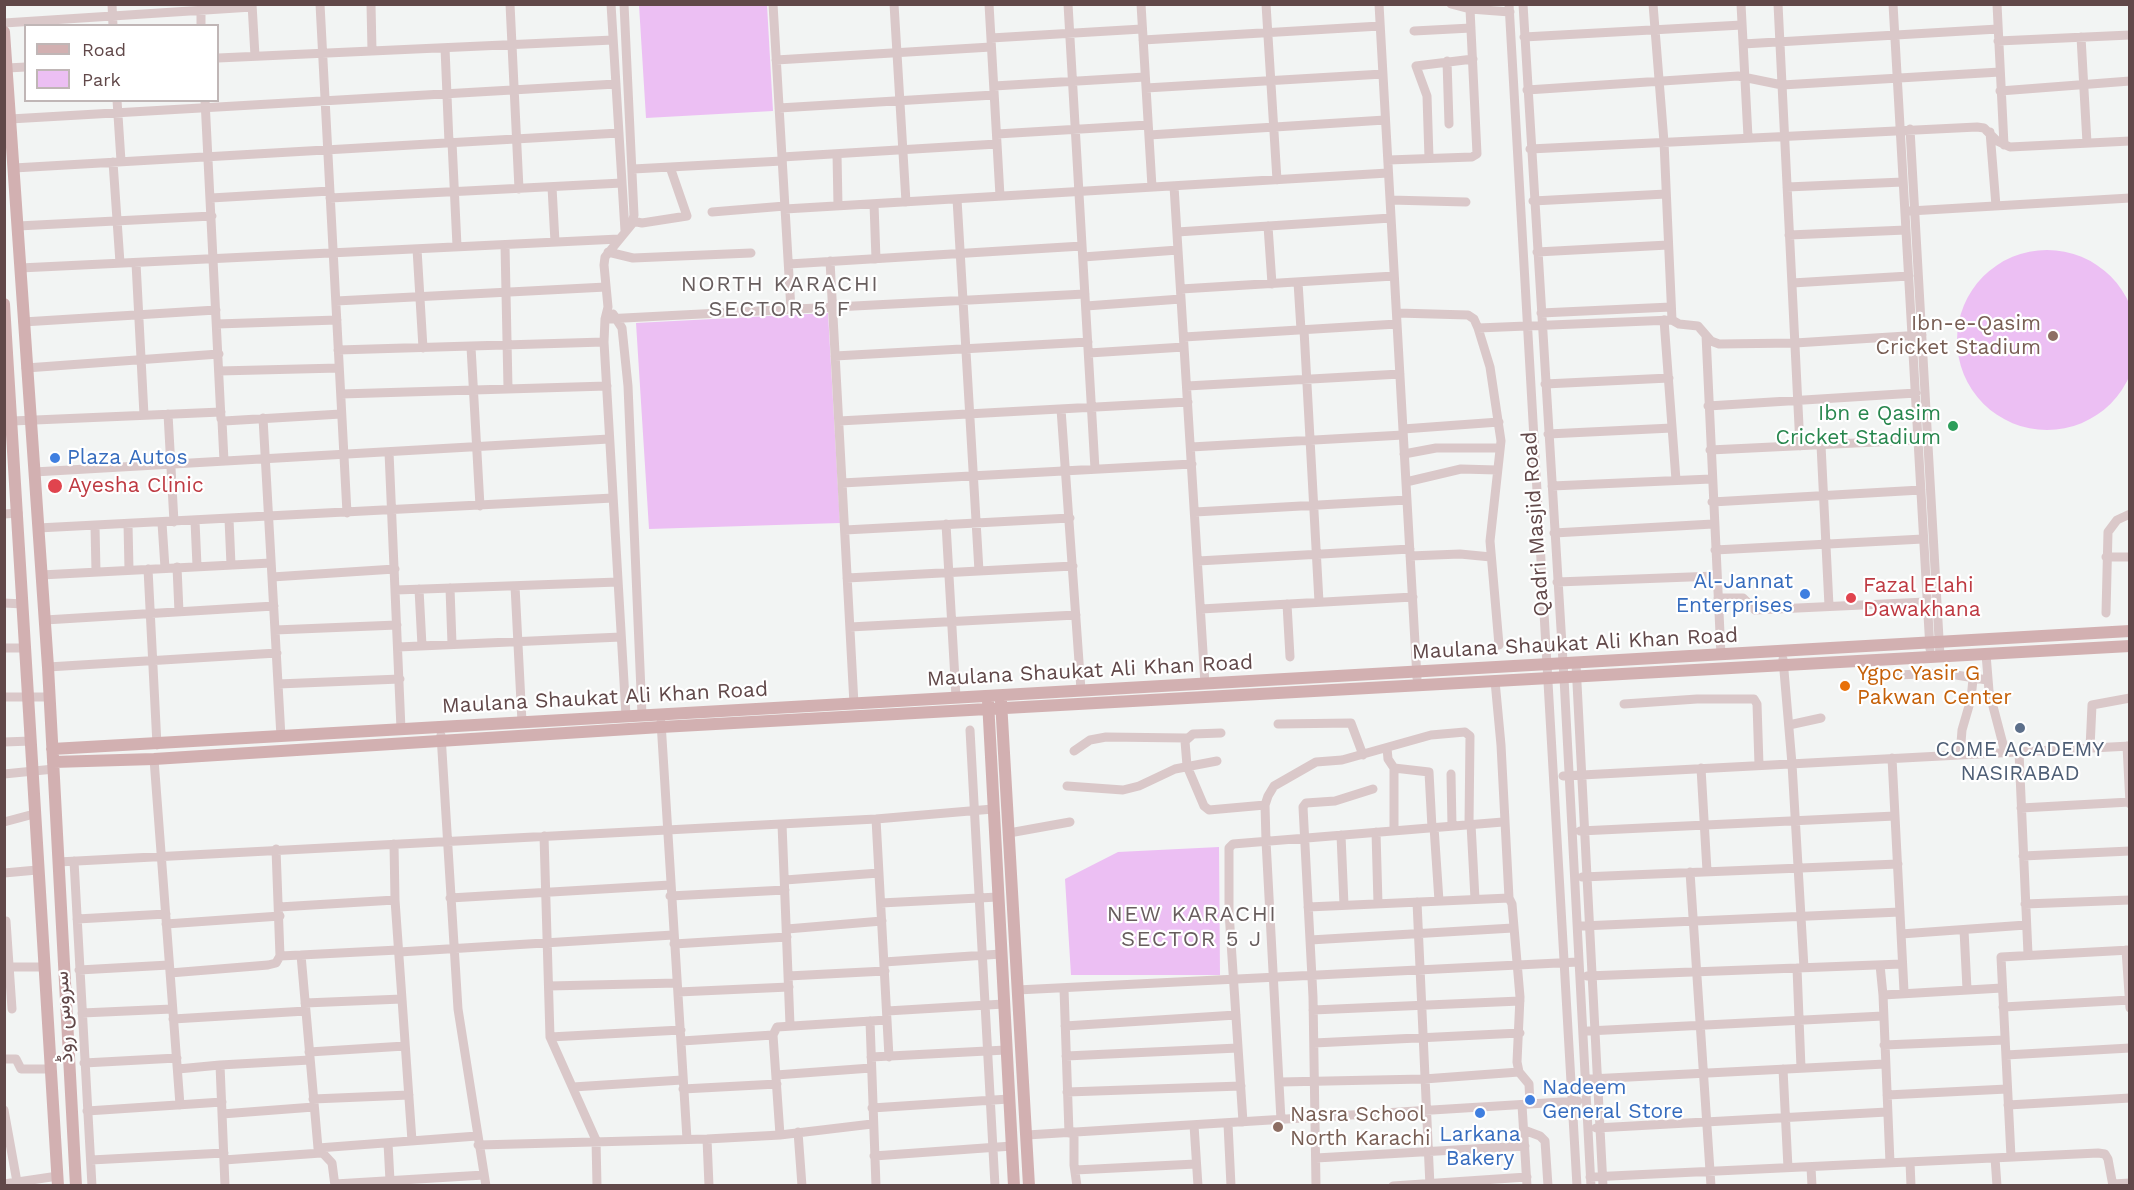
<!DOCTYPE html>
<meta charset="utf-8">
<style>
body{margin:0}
#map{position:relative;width:2134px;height:1190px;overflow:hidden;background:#f2f4f3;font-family:"Work Sans",sans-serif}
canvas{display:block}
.frame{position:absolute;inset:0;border:6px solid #614849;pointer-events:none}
.legend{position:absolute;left:24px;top:24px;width:195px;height:78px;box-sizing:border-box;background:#fff;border:2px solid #c0b6b6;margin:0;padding:8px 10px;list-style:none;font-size:18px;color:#614849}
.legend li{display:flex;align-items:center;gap:12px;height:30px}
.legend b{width:30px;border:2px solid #c0b6b6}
</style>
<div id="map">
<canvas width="2134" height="1190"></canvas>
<div class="frame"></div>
<ul class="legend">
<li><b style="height:8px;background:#d2b0b1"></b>Road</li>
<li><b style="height:16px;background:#ecbff3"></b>Park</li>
</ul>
</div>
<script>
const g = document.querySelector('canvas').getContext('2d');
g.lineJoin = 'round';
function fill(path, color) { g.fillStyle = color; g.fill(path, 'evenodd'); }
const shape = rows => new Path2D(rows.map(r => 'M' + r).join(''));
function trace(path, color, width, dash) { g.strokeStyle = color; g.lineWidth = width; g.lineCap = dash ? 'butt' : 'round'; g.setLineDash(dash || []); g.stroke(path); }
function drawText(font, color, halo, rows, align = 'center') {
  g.font = font + ' "Work Sans",Vazirmatn,sans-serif'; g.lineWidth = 4.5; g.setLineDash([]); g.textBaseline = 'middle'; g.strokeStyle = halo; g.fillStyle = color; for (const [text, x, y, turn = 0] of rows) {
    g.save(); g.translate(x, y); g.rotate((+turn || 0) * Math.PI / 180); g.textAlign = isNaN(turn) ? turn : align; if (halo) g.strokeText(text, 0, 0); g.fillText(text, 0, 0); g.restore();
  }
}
fill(shape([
 [639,5,767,5,773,111,646,118],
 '1957 340a90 90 0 1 1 180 0a90 90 0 1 1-180 0Z',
 [828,313,840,523,649,529,636,323],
 [1219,847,1220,975,1071,975,1065,879,1118,852]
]), '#ecbff3');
trace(shape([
 [112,4,113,26],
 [252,4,255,56],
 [320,4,347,513],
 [371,4,372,51],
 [510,4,519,189],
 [611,4,625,231],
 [624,4,634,215,632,224,605,257,604,265,608,307,605,319,604,342,626,716],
 [773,4,791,310],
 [894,4,906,202],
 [989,4,1000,196],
 [1068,4,1095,469],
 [1141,4,1152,187],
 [1266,4,1277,180],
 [1379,4,1417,678],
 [1451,4,1470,9,1510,12],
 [1509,4,1577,1186],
 [1523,4,1564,678,1591,1186],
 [1653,4,1664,142,1672,320,1679,324,1698,326,1711,341,1719,344,1795,343,1922,335],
 [1741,4,1748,137],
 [1778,4,1800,446],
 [1893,4,1930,649],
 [1997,4,2004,145],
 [201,10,201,26],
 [4,23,252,7],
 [1414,31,1471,28],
 [1524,37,1742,25],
 [2081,37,2087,143],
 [991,38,1142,29],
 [1143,40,1380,26],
 [1998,41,2130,35],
 [1743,44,1998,29],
 [445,48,449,143],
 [218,58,613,40],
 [776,60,991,47],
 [1447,61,1449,124],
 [7,68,26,67],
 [994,86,1145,77],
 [1146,88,1383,74],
 [1527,90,1738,76,1782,85,2000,72],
 [2000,91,2130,81],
 [117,100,121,161],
 [205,100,221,419,224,421,341,414],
 [779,108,994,95],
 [10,119,616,84],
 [1910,129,1940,656],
 [1990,132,1996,206],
 [997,134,1148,125],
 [1149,135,1385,120],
 [452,142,457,246],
 [1530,149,1977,127,1984,128,1997,141,2010,147,2130,141],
 [837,154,838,206],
 [782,157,997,144],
 [1429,158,1427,96,1416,66,1473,59],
 [1388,160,1472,157,1477,154,1470,9],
 [113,162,120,263],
 [14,168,619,133],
 [633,169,782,161],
 [1174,186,1205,684],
 [552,187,555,242],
 [1787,187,1903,182],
 [211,198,330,191],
 [330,198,622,183],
 [957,199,979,571],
 [1390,200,1466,202],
 [1533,201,1666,194],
 [874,204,876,259],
 [785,209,1388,173],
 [1910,211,2130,198],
 [712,212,785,206],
 [632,221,642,223,687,216,670,167],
 [18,226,212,216],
 [1268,226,1272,284],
 [1177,232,1391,218],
 [1789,235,1906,230],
 [505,245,508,388],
 [417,249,423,348],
 [608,252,633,258,751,253],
 [1537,252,1668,245],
 [1083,257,1178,250],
 [830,261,854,704],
 [136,263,144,415],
 [789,264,1082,246],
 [20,268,619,239],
 [1298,282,1301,330],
 [1792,283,1909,276],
 [1181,289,1394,276],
 [336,301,606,287],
 [1086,306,1181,299],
 [1397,313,1468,315,1474,319,1478,328,1490,367,1501,441,1490,541,1499,645],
 [1541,313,1671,307],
 [613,314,622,328,628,386,642,715],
 [605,319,1085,294],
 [1664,320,1676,480],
 [23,322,216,310],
 [217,324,337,320],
 [1478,328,1672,320],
 [1304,330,1319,602],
 [1706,335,1721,655],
 [1184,337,1397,324],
 [471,347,480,506],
 [338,350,604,342],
 [1089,353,1184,347],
 [835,356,1088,342],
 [26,368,219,354],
 [219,371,339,368],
 [1545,384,1669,378],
 [1187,386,1400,374],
 [341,394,607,386],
 [1708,406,1916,393],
 [1061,409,1081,690],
 [168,414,174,522],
 [263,418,281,737],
 [12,421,221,412],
 [222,421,224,461],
 [839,421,1188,402],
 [1403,429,1499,422],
 [1548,434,1672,428],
 [1821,445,1829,606],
 [1191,447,1403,435],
 [1710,450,1918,440],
 [389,452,401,729],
 [1404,454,1436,448,1500,448],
 [34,472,609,439],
 [1406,482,1461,469,1497,470],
 [842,483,1192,464],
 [1552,486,1711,479],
 [1712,502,1921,490],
 [1195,512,1407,500],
 [4,514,18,513],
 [229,519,231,565],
 [195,521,197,566],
 [162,523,165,568],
 [128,524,129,570],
 [946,524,956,697],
 [95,526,96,572],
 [38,528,613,498],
 [845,530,1070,518],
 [1554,533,1713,524],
 [1715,550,1923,539],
 [1410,556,1460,554,1491,557],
 [2106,557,2130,557],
 [1198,561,1410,549],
 [177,567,179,612],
 [148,569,157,745],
 [41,575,271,563],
 [272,577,395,569],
 [847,578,1073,566],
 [1557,582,1716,576],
 [515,586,522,722],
 [450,588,452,644],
 [419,589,422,646],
 [396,590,618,582],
 [1718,598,1743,598,1755,610,1926,602],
 [4,603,23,604],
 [1287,604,1290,657],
 [1201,609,1413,597],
 [2106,613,2108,532,2117,520,2130,514],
 [45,620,274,606],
 [850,627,1076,615],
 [275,630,397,625],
 [398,647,621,637],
 [4,648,26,648],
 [1986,654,1989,691,2005,752],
 [1783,659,1792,764,1804,968],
 [1576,664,1603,1186],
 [48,667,277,653],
 [1897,675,1944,673,1987,680],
 [1495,681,1501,745,1509,898],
 [278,684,400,679],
 [4,697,50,697],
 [1624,704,1697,699,1754,699,1757,704,1759,765],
 [661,722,687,1139],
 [1278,724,1351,723,1363,755],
 [1789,725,1821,718],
 [970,730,995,1186],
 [1221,733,1193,734,1185,741,1187,766,1204,806,1209,810,1265,805],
 [441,735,458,1009,486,1186],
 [4,742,31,741],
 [2127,746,2130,804],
 [1387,748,1388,759,1394,768,1394,831],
 [2090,748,2092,705,2130,698],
 [1074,751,1090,740,1106,737,1186,738],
 [2019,752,2028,954],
 [1960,755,1962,730,1971,699,1973,679],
 [1892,758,1904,991],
 [154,759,180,1105],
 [1394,768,1429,772,1432,828],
 [1701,768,1707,871],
 [4,774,54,769],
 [1451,774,1452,826],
 [1563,776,2130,746],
 [1067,786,1123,790,1139,786,1175,769,1217,761],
 [2021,808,2130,802],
 [876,819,889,1057],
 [4,822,34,814],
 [782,824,790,1025],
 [1471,824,1475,899],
 [1434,827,1439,901],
 [1580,831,1895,816],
 [1376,832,1378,904],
 [1009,833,1070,822],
 [1341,835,1344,905],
 [544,836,550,1037,596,1140,597,1186],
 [394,844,395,900,412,1141],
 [276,849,280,956,301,955,318,1148,332,1163,335,1186],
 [2023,856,2130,851],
 [74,861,92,1186],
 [58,862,876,819,993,809],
 [1690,872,1711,1186],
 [4,873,37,870],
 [1582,877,1898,864],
 [785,880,879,873],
 [670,896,785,890],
 [450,898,670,885],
 [1417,902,1430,1186],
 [881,903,998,897],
 [2025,904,2130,900],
 [279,907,395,900],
 [1308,907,1509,898,1512,904,1520,997,1517,1062,1519,1072,1529,1084,1530,1104],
 [77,919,166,914],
 [6,921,12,1009],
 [166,924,280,916],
 [1582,926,1900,912],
 [787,929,882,921],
 [1964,930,1967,989],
 [1901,934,2026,925],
 [1310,940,1513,928],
 [674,944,787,937],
 [2126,950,2130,1008],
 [399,952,673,935],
 [301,955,398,950],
 [884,962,1001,954],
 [1880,965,1883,995],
 [5,967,45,967],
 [1797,968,1801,1068],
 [79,970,169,965],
 [170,973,268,965,276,963,280,956],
 [788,976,885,971],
 [1587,976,1902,964],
 [549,986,677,983],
 [1064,989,1069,1133],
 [1017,990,1578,962],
 [678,992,789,987],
 [305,1003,402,999],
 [2003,1007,2130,1000],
 [1313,1010,1520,1001],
 [887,1011,1004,1004],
 [82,1013,172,1009],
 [173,1019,306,1011],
 [870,1021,876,1186],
 [1065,1026,1236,1015],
 [1588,1031,1883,1016],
 [550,1037,681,1030],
 [682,1041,773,1035],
 [1314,1043,1520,1033],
 [1884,1045,2005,1040],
 [309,1052,405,1046],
 [2006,1055,2130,1048],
 [1066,1056,1238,1048],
 [871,1057,1006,1050],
 [4,1059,16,1059,21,1069,51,1069],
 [84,1063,177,1058],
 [220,1065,310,1060],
 [178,1069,220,1065,225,1186],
 [1783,1069,1788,1168],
 [776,1075,871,1068],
 [1590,1079,1885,1064],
 [1280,1082,1424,1079,1519,1072],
 [573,1087,682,1080],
 [683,1089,777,1084],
 [1067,1092,1241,1086],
 [1887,1095,2007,1089],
 [313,1099,409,1095],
 [1522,1105,1527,1186],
 [2008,1105,2130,1098],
 [872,1108,1009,1099],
 [4,1110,17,1182],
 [87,1111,222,1102],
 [222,1114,314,1107],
 [1281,1120,1266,841,1265,805,1268,796,1274,786,1316,762,1342,760,1431,735,1465,732,1470,736,1469,824],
 [1243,1122,1229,912,1229,848,1233,844,1503,822],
 [1228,1124,1231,1186],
 [1194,1125,1198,1186],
 [1596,1128,1887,1112],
 [1524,1130,1540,1136,1545,1141,1548,1186],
 [798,1132,802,1186],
 [1074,1132,1074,1165,1077,1186],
 [780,1135,773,1035,777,1027,887,1020],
 [1027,1135,1578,1101],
 [707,1139,709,1186],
 [388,1143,390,1181],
 [478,1145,707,1139,780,1135,872,1124],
 [318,1148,477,1136],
 [874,1156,1012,1146],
 [2011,1157,2001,957,2130,950],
 [1316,1158,1525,1146],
 [1995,1158,1997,1186],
 [91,1160,224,1153],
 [224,1160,321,1153],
 [1910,1162,1911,1186],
 [1890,1163,1883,995,2002,988],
 [1811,1167,1812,1186],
 [1075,1170,1196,1164],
 [1590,1177,2098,1153,2105,1154,2108,1159,2113,1186],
 [4,1184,58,1176],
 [335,1184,484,1175],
 [2113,1184,2130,1183],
 [1316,1186,1313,997,1303,807,1306,803,1335,801,1373,789],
 [1393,1186,1527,1177]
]), '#dac8c9', 9);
trace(shape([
 [4,32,48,667,76,1186],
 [4,304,58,1186],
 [988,701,1014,1186],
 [1001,701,1029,1186],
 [52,749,2130,631],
 [53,762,154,759,661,727,2130,646]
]), '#d2b0b1', 12);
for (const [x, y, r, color] of [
 [2053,336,6,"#8d6e63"],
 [1953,426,6,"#2e9e5b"],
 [55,458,6,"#3f7fe0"],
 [55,486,8,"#e0444e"],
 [1805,594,6,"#3f7fe0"],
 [1851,598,6,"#e0444e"],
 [1845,686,6,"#e8710a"],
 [2020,728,6,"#5c6f8a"],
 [1530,1100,6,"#3f7fe0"],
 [1480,1113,6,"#3f7fe0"],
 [1278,1127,6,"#8d6e63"]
]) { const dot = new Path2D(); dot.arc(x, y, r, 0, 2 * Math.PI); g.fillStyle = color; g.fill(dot); trace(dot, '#fff', 2); }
drawText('21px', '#785e54', '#fff', [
 ["Ibn-e-Qasim",2041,324],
 ["Cricket Stadium",2041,348],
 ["Nasra School",1290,1115,"left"],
 ["North Karachi",1290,1139,"left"]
], 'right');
drawText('21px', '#27864d', '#fff', [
 ["Ibn e Qasim",1941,414],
 ["Cricket Stadium",1941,438]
], 'right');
drawText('21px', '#366cbe', '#fff', [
 ["Plaza Autos",67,458],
 ["Al-Jannat",1793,582,"right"],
 ["Enterprises",1793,606,"right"],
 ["Nadeem",1542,1088],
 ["General Store",1542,1112],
 ["Larkana",1480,1135,"center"],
 ["Bakery",1480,1159,"center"]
], 'left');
drawText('21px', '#be3a42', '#fff', [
 ["Ayesha Clinic",68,486],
 ["Fazal Elahi",1863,586],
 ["Dawakhana",1863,610]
], 'left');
drawText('21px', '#614849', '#fff', [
 ["Qadri Masjid Road",1536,524,-94],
 ["Maulana Shaukat Ali Khan Road",1575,644,-3],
 ["Maulana Shaukat Ali Khan Road",1090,671,-3],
 ["Maulana Shaukat Ali Khan Road",605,698,-3],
 ["سروس روڈ",64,1017,-93]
]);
drawText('21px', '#c56008', '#fff', [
 ["Ygpc Yasir G",1857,674],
 ["Pakwan Center",1857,698]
], 'left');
drawText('21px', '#4e5e75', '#fff', [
 ["COME ACADEMY",2020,750],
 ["NASIRABAD",2020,774]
]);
g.letterSpacing = '1.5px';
drawText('22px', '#685e5e', '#fff', [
 ["NORTH KARACHI",780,285],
 ["SECTOR 5 F",780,310],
 ["NEW KARACHI",1192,915],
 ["SECTOR 5 J",1192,940]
]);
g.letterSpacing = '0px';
</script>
